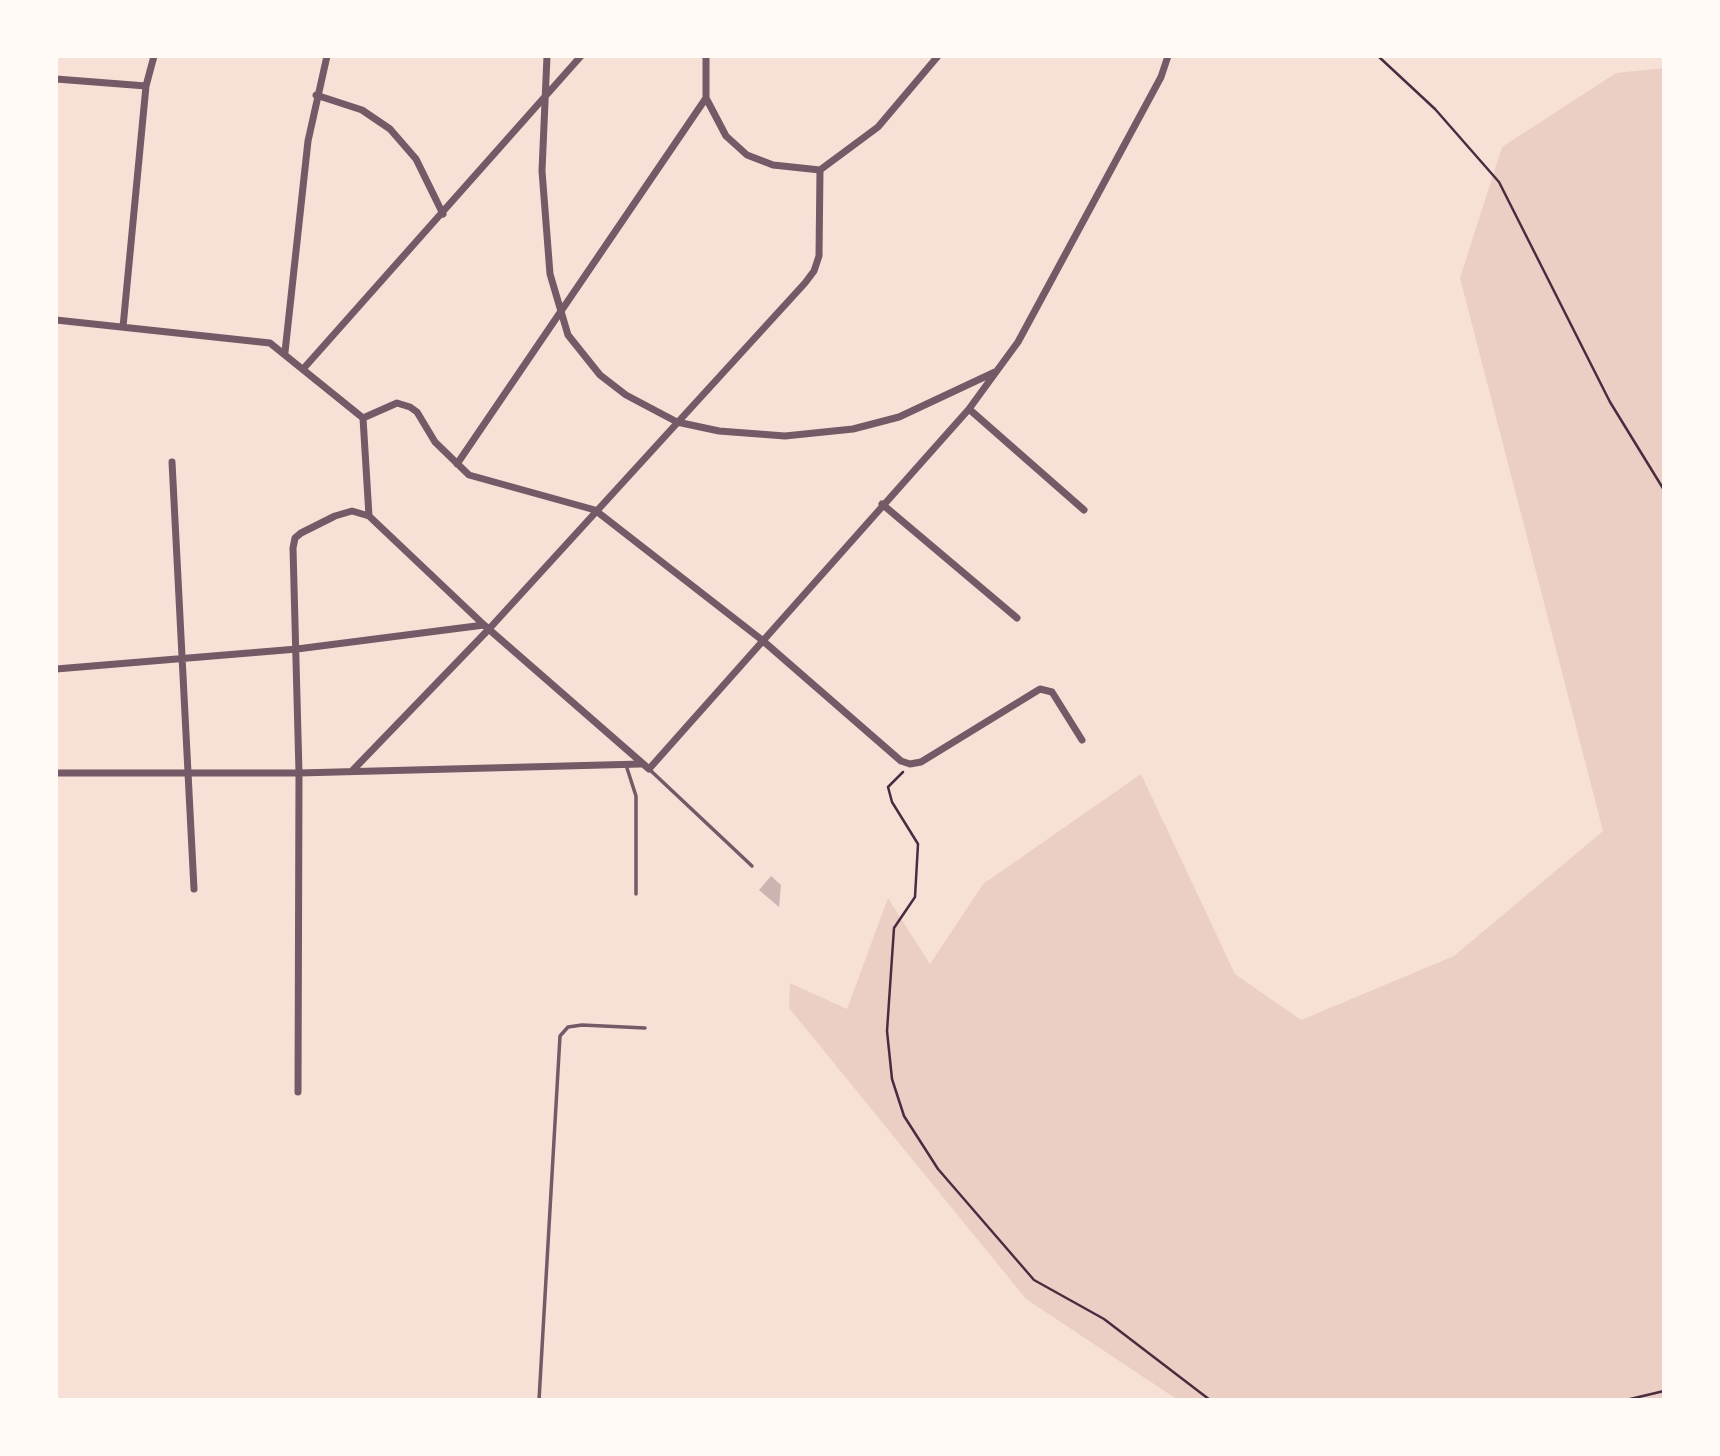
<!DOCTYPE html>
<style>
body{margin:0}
#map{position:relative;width:1720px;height:1456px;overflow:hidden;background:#f7e1d7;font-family:"Exo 2",sans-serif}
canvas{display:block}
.frame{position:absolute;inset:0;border:58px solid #fffaf5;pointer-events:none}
</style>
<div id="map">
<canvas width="1720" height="1456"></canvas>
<div class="frame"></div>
</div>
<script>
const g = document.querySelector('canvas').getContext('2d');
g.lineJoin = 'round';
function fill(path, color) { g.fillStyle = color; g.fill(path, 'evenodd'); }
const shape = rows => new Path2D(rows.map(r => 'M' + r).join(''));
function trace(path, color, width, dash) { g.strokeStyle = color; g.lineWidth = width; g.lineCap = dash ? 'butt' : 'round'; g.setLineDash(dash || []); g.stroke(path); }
fill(shape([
 [1664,68,1664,1400,1178,1400,1026,1299,789,1008,790,983,847,1009,888,898,930,964,983,884,1141,774,1235,974,1301,1020,1454,956,1603,831,1460,278,1502,147,1616,73]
]), '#ebcfc5');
fill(shape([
 [771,876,781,885,779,907,759,890]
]), '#ccb4b1');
trace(shape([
 [1378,56,1435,109,1499,182,1610,402,1664,490],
 [903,772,888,787,892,802,918,844,915,897,894,928,887,1031,892,1079,904,1116,938,1169,1034,1280,1104,1319,1210,1400],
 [1626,1400,1664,1391]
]), '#4a2c40', 2.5);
trace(shape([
 [626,765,636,796,636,894],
 [649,769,752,866],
 [539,1400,560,1036,568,1027,582,1025,645,1028]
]), '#755966', 3.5);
trace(shape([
 [547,56,542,171,550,274,568,335,600,375,626,395,677,422,719,431,785,436,853,429,899,417,995,372],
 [706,56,706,98,726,136,747,155,773,165,820,170,878,127,938,56],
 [56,79,146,86],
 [316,95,362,110,390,129,416,159,443,214],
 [56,320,270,343,363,418,369,516,352,511,335,516,301,533,295,538,293,548,299,773,298,1092],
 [123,327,146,86,154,56],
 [285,352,308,141,327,56],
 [304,368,581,56],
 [969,409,1084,510],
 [363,418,397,403,410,407,417,412,435,442,469,475,595,510,762,640,901,761,910,764,921,762,1040,689,1052,692,1082,740],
 [172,462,194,889],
 [457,464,706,98],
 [882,504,1017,618],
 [369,516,484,625,649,769,969,409,996,372,1018,342,1161,77,1168,56],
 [56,669,297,649,484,625],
 [352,771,489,629,805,283,814,271,819,256,820,170],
 [56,773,299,773,641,764]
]), '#755966', 7);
</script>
